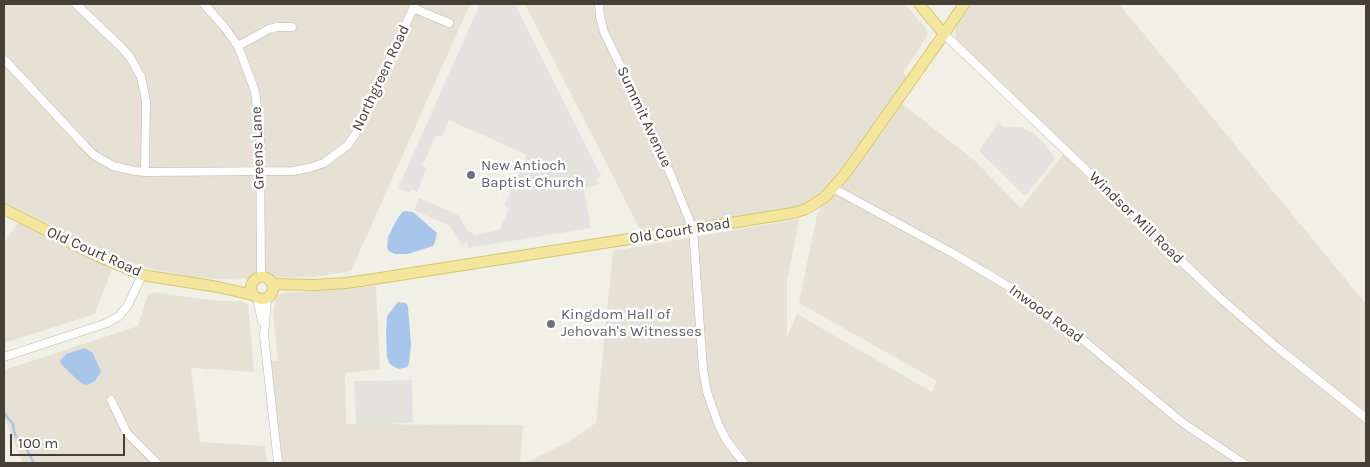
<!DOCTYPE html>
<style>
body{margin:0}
#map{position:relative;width:1370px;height:467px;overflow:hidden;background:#f1f0e7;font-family:Karla,sans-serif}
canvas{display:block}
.frame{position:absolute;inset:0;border:5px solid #444036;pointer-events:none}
.scale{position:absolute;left:10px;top:434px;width:115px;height:22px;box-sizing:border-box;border:2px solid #444036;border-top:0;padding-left:6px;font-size:15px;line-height:18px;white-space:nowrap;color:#444036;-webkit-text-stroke:4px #fff;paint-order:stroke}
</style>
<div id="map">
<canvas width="1370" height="467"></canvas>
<div class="frame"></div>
<div class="scale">100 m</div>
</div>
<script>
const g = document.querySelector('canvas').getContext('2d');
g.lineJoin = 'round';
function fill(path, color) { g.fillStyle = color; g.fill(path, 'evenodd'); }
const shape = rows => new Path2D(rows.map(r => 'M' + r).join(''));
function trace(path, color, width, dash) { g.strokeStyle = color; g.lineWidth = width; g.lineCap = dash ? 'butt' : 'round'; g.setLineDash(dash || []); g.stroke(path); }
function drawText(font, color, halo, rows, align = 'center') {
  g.font = font + ' Karla,sans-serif'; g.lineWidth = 5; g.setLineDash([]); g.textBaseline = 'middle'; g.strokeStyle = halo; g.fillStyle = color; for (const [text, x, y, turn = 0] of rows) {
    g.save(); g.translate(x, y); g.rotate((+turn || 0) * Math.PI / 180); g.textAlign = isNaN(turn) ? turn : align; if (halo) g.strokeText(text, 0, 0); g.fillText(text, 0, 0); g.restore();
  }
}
fill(shape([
 [4,4,470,4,351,271,314,277,219,279,190,277,144,267,120,259,93,247,4,202],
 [525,4,905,4,927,30,927,36,903,73,908,79,843,170,822,194,805,205,792,209,642,233],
 [969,4,1119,4,1366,304,1366,463,525,463,568,442,596,423,613,251,799,219,787,282,787,337,797,314,932,392,937,381,799,303,817,215,820,209,844,185,901,103,974,160,1021,208,1068,148,956,39,955,33,956,25],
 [19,222,112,268,95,314,4,343,4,243],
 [376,286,380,369,345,373,346,424,523,425,520,463,282,463,270,361,278,361,273,313,276,297,283,293],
 [153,292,217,301,243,301,248,305,254,372,191,368,200,442,265,446,267,463,23,463,4,417,4,370,138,326,148,295]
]), '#e5e2d5');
fill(shape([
 [480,4,515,4,601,176,597,178,599,184,584,189,591,228,469,248,467,242,462,245,450,226,414,210,419,198,458,215,468,231,475,235,495,231,500,229,509,209,504,206,527,155,449,120,442,137,436,135,422,166,427,168,417,192,411,189,410,193,398,188],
 [998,123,1004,127,1021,127,1034,134,1045,144,1055,159,1025,196,979,151],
 [412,380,413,423,356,425,354,381]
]), '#e3e2de');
fill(shape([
 [405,211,413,212,437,233,435,242,433,246,408,254,395,254,390,252,387,248,388,237,396,221,402,212],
 [398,302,406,303,408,307,411,345,409,363,407,367,399,369,394,367,389,363,387,357,386,334,387,316],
 [85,348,93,353,101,372,95,381,87,385,81,383,68,371,61,364,60,361,66,354]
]), '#a8c6e9');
trace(shape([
 [4,413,13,424,14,432,18,440,26,448,34,463]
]), '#a8c6e9', 2.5);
const minor = shape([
 [76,4,121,47,130,57,141,77,146,101,145,172],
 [204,4,225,28,238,46,255,91,260,131,261,277],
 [599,4,600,17,604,32,657,141,693,229,703,369,707,392,719,426,727,441,744,463],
 [413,8,449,23],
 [944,34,1219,297,1279,349,1366,418],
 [238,46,269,29,277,27,292,27],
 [4,59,85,146,94,155,113,166,135,171,145,172,293,171,309,168,324,163,348,145,356,133,415,4],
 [833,188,956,255,1026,297,1077,335,1183,423,1243,463],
 [257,298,262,321],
 [267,298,264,335,278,463],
 [4,357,107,323,119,316,128,305,142,275],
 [111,400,127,433,157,463]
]);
const major = shape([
 [919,4,944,34],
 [4,209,91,253,142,275,218,287,253,295],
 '251 288a11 11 0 1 1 22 0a11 11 0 1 1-22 0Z',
 [272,284,314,285,346,283,374,279,693,229,793,213,806,209,824,198,845,174,944,34,964,4]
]);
trace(minor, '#bcb8aa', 9);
trace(major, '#d7c66f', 12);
trace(minor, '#fff', 8);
trace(major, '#f4e79d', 10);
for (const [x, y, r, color] of [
 [471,175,5,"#6b7280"],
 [551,324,5,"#6b7280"]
]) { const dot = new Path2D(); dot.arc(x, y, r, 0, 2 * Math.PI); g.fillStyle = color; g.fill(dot); trace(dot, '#fff', 2); }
drawText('15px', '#444036', '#fff', [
 ["Northgreen Road",381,78,-65],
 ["Summit Avenue",644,117,65],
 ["Greens Lane",258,148,-92],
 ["Windsor Mill Road",1136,218,44],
 ["Old Court Road",680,231,-9],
 ["Old Court Road",94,252,24],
 ["Inwood Road",1046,314,36]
]);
drawText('15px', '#5b616d', '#fff', [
 ["New Antioch",481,166],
 ["Baptist Church",481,183],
 ["Kingdom Hall of",561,315],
 ["Jehovah's Witnesses",561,332]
], 'left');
</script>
